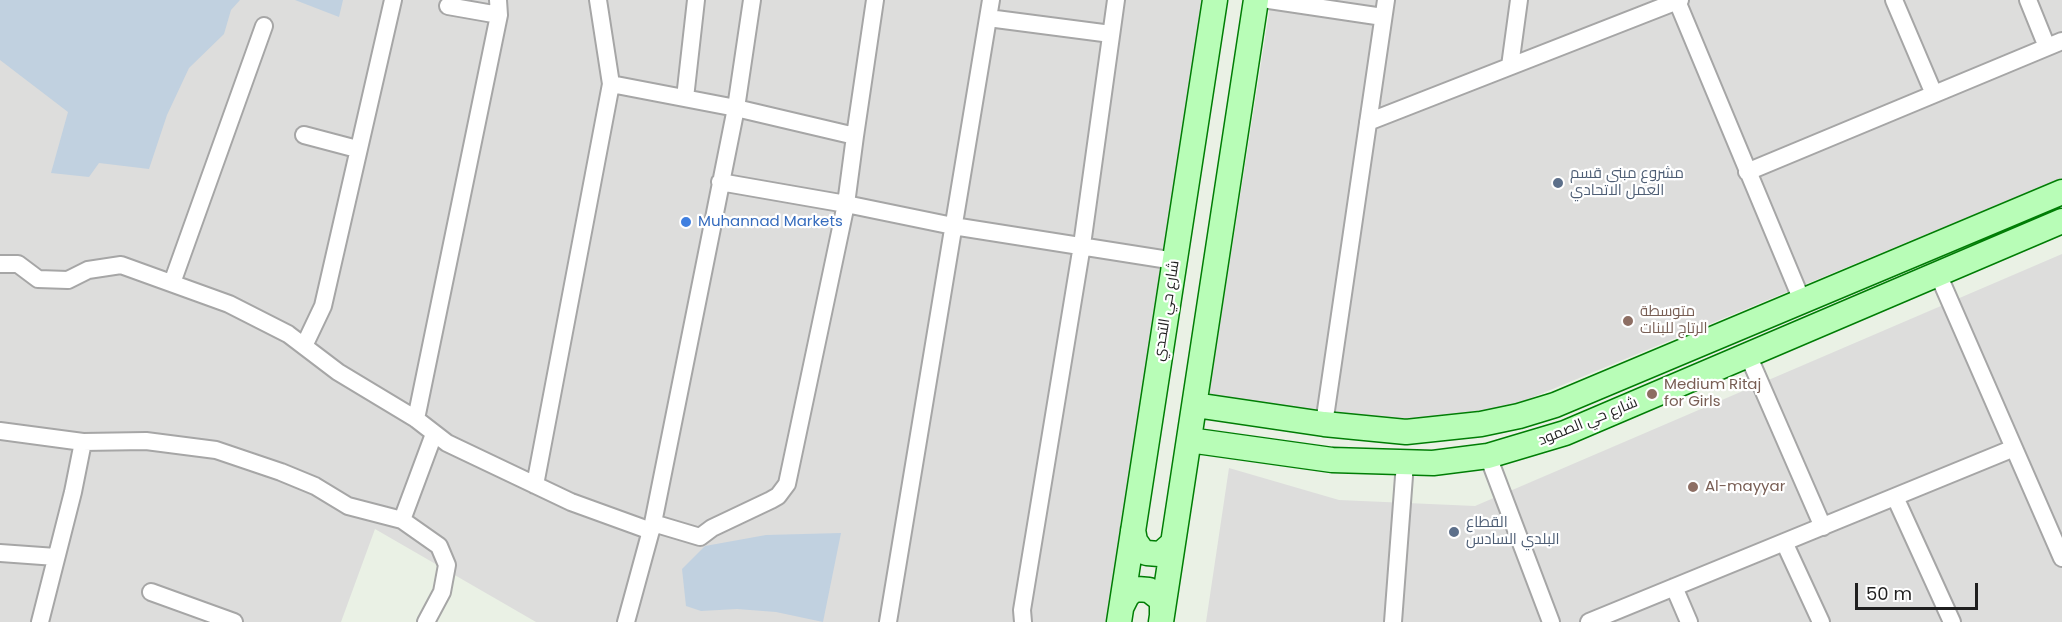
<!DOCTYPE html>
<meta charset="utf-8">
<style>
body{margin:0}
#map{position:relative;width:2062px;height:622px;overflow:hidden;background:#eaf1e5;font-family:Poppins,sans-serif}
canvas{display:block}
.scale{position:absolute;left:1855px;top:583px;width:123px;height:27px;box-sizing:border-box;border:3px solid #1f1f1f;border-top:0;padding-left:8px;font-size:18px;line-height:21px;white-space:nowrap;color:#1f1f1f;-webkit-text-stroke:4px #fff;paint-order:stroke}
</style>
<div id="map">
<canvas width="2062" height="622"></canvas>
<div class="scale">50 m</div>
</div>
<script>
const g = document.querySelector('canvas').getContext('2d');
g.lineJoin = 'round';
function fill(path, color) { g.fillStyle = color; g.fill(path, 'evenodd'); }
const shape = rows => new Path2D(rows.map(r => 'M' + r).join(''));
function trace(path, color, width, dash) { g.strokeStyle = color; g.lineWidth = width; g.lineCap = dash ? 'butt' : 'round'; g.setLineDash(dash || []); g.stroke(path); }
function drawText(font, color, halo, rows, align = 'center') {
  g.font = font + ' Poppins,Cairo,sans-serif'; g.lineWidth = 4.5; g.setLineDash([]); g.textBaseline = 'middle'; g.strokeStyle = halo; g.fillStyle = color; for (const [text, x, y, turn = 0] of rows) {
    g.save(); g.translate(x, y); g.rotate((+turn || 0) * Math.PI / 180); g.textAlign = isNaN(turn) ? turn : align; if (halo) g.strokeText(text, 0, 0); g.fillText(text, 0, 0); g.restore();
  }
}
fill(shape([
 [74,0,1209,0,1120,622,536,622,375,529,341,622,0,622,0,23],
 [1271,0,2062,0,2062,178,1502,410,1353,426,1207,406],
 [2062,254,2062,622,1206,622,1229,468,1339,500,1475,506]
]), '#dddddc');
fill(shape([
 [0,0,240,0,231,10,224,34,189,68,167,115,149,169,99,163,89,177,51,173,68,112,0,60],
 [295,0,343,0,339,17],
 [841,533,823,622,776,612,737,609,701,611,686,606,682,569,705,546,766,535]
]), '#c1d1e0');
const street = shape([
 [1269,0,1383,17],
 [1894,0,1934,94],
 [2028,0,2047,47],
 [1677,1,1803,303],
 [448,6,499,15],
 [988,18,1111,34],
 [1510,66,1519,0],
 [611,84,736,108,855,136,846,204,787,484,778,496,771,500,712,528,700,537,653,523],
 [685,98,696,0],
 [1368,122,1680,0],
 [304,135,357,149],
 [855,136,875,0],
 [1747,172,2062,41],
 [720,182,846,204,953,226,1175,261],
 [0,264,18,264,38,279,68,280,88,270,121,265,229,304,288,334,338,372,416,419,447,443,571,502,651,531],
 [1938,274,2062,558],
 [172,283,264,26],
 [304,346,323,306,393,0],
 [1748,355,1823,527],
 [416,419,499,15,498,0],
 [1324,424,1386,0],
 [0,431,83,442,146,441,216,450,281,472,315,486,348,506,402,520,439,546,447,565,442,592,426,622],
 [1488,456,1551,622],
 [535,485,611,84,598,0],
 [1895,497,1952,622],
 [402,520,434,434],
 [1784,542,1821,622],
 [0,553,56,557],
 [1674,587,1689,622],
 [151,592,234,622],
 [40,622,73,492,83,442],
 [626,622,653,523,736,108,752,0],
 [888,622,991,0],
 [1023,622,1022,610,1082,245,1116,0],
 [1393,622,1405,463],
 [1589,622,2014,448]
]);
const secondary = shape([
 [1195,405,1324,424,1406,432,1481,424,1519,416,1555,405,2062,192],
 [1189,440,1332,460,1433,463,1488,456,1565,433,2062,221],
 [1133,530,1135,541,1142,551,1147,553,1159,554,1164,551,1173,543,1174,537],
 [1122,606,1127,596,1131,592,1137,589,1149,590,1158,597,1162,602,1162,614],
 [1119,622,1215,0],
 [1161,622,1256,0]
]);
trace(street, '#a6a6a6', 20);
trace(secondary, '#007d05', 27);
trace(street, '#fff', 16);
trace(secondary, '#b8fdb7', 24);
for (const [x, y, r, color] of [
 [1558,183,6,"#5c6f8a"],
 [686,222,6,"#3f7fe0"],
 [1628,321,6,"#8d6e63"],
 [1652,394,6,"#8d6e63"],
 [1693,487,6,"#8d6e63"],
 [1454,532,6,"#5c6f8a"]
]) { const dot = new Path2D(); dot.arc(x, y, r, 0, 2 * Math.PI); g.fillStyle = color; g.fill(dot); trace(dot, '#fff', 2); }
drawText('15px', '#4e5e75', '#fff', [
 ["مشروع مبنى قسم",1570,174],
 ["العمل الاتحادي",1570,191],
 ["القطاع",1466,523],
 ["البلدي السادس",1466,540]
], 'left');
drawText('15px', '#366cbe', '#fff', [
 ["Muhannad Markets",698,222]
], 'left');
drawText('15px', '#1f1f1f', '#fff', [
 ["شارع حي التحدي",1167,311,-81],
 ["شارع حي الصمود",1588,422,-22]
]);
drawText('15px', '#785e54', '#fff', [
 ["متوسطة",1640,312],
 ["الرتاج للبنات",1640,329],
 ["Medium Ritaj",1664,385],
 ["for Girls",1664,402],
 ["Al-mayyar",1705,487]
], 'left');
</script>
